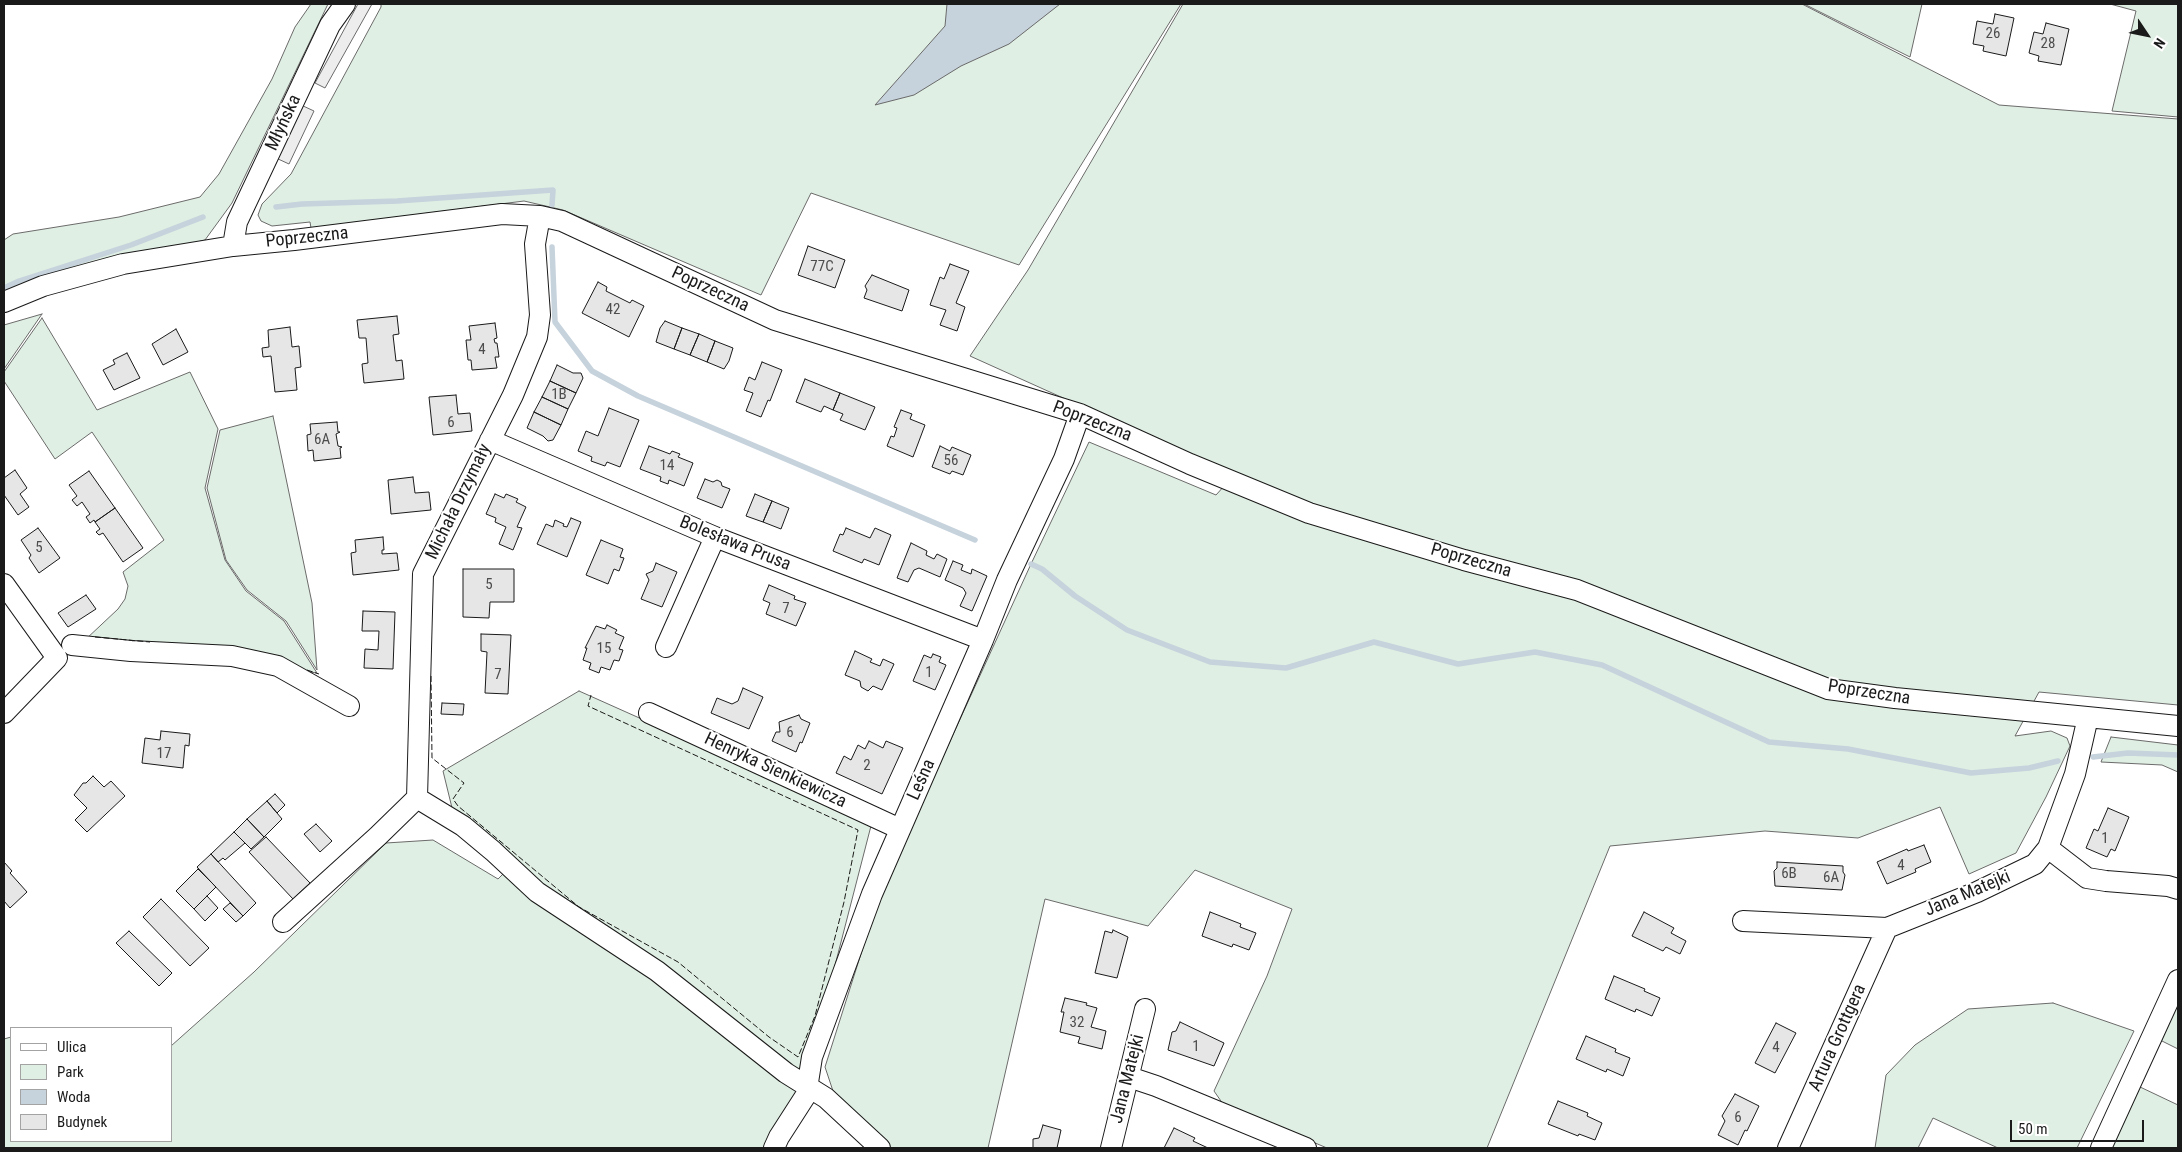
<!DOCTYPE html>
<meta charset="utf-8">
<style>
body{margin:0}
#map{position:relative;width:2182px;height:1152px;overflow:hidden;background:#fff;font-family:"Roboto Condensed",sans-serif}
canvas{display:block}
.frame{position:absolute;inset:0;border:5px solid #1a1a1a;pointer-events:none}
.legend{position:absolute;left:10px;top:1027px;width:162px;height:115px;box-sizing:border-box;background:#fff;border:1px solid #a3a3a3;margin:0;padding:6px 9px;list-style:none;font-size:15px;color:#1a1a1a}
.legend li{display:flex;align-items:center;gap:10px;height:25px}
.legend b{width:25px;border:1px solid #a3a3a3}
.north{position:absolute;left:2122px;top:10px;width:50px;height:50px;-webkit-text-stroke:4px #fff;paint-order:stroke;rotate:124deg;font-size:14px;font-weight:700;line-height:20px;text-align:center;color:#1a1a1a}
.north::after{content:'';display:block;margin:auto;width:18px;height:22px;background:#1a1a1a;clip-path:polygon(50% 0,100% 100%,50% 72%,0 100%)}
.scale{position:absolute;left:2010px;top:1120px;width:134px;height:22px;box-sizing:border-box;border:2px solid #1a1a1a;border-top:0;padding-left:6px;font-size:15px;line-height:18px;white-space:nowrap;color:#1a1a1a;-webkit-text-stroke:4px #fff;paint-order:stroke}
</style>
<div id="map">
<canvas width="2182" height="1152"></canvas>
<div class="frame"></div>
<ul class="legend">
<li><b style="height:6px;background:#fff"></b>Ulica</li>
<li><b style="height:14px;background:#e0efe3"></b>Park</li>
<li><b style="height:14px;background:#c6d2dc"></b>Woda</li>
<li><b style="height:14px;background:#e6e6e6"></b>Budynek</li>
</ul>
<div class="north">N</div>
<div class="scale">50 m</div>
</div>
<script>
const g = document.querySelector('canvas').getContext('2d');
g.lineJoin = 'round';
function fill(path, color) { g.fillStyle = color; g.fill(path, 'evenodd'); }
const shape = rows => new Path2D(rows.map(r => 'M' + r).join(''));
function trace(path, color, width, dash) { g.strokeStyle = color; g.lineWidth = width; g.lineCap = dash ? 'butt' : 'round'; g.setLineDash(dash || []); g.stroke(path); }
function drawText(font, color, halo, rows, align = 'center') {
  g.font = font + ' "Roboto Condensed",sans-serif'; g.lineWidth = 4; g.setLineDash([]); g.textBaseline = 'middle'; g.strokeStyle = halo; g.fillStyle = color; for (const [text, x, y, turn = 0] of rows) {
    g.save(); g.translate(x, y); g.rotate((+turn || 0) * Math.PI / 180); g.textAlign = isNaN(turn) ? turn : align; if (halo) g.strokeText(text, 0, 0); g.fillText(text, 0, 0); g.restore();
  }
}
const green = shape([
 [311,4,328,4,232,203,205,240,4,294,4,240,13,234,119,217,200,197,219,174,272,79,295,27,311,4],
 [381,4,1181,4,1019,265,811,193,761,295,563,210,524,201,311,228,310,222,272,226,261,221,258,215,262,204,291,174,381,7,381,4],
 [1183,4,1802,4,1999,105,2178,119,2178,705,2039,692,2015,736,2051,731,2067,738,2070,746,2046,797,2016,853,1969,874,1940,807,1858,838,1765,831,1610,846,1487,1148,1327,1148,1223,1104,1214,1091,1267,976,1292,909,1195,870,1148,926,1045,899,988,1148,886,1148,833,1091,825,1067,880,894,1031,564,1089,442,1216,495,1234,475,970,356,1028,270,1183,4],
 [1804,4,1922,4,1910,57,1804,4],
 [2110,4,2178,4,2178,117,2112,111,2136,11,2110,4],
 [42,314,4,369,4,325,42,314],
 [42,318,97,410,190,372,218,429,205,488,225,560,246,591,284,621,317,673,85,640,118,609,125,599,128,586,123,572,164,540,92,432,55,459,4,381,4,372,42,318],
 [273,416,312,603,317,670,286,621,247,590,226,560,207,488,220,430,273,416],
 [579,691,872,822,817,1035,791,1085,807,1093,782,1148,4,1148,4,1039,11,1037,11,1141,171,1141,171,1046,254,972,386,843,433,840,498,879,512,865,453,812,443,771,579,691],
 [2111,737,2178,745,2178,772,2162,765,2101,762,2111,737],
 [2178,999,2178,1049,2160,1040,2178,999],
 [2053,1003,2134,1031,2077,1148,1998,1148,1933,1118,1918,1148,1875,1148,1886,1075,1915,1045,1968,1009,2053,1003],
 [2138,1086,2178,1105,2178,1148,2108,1148,2138,1086]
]);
fill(green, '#e0efe3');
trace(green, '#6a6a6a', 1);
const parking = shape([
 [358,4,372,4,325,88,315,83,358,4],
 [301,105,314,111,289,164,276,158,301,105]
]);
fill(parking, '#ededed');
trace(parking, '#6a6a6a', 1);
const water = shape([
 [947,4,1060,4,1009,44,961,66,914,95,875,105,945,26,947,4]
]);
fill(water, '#c6d2dc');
trace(water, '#6a6a6a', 1);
trace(shape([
 [276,207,302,204,397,201,553,190,552,205],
 [552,247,555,322,592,371,638,396,975,540],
 [4,288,19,281,131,245,203,217],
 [1031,564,1042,569,1075,596,1127,630,1210,662,1286,668,1374,642,1458,664,1535,652,1602,665,1769,742,1848,749,1971,773,2029,768,2058,761],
 [2093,757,2128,753,2178,755]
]), '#c6d2dc', 5.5);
const building = shape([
 [1995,14,2014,18,2006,56,1983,51,1984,46,1973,44,1977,21,1993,24,1995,14],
 [2046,23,2069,29,2061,65,2038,61,2039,56,2029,53,2034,32,2043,34,2046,23],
 [808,246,845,260,835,288,798,275,808,246],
 [950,264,969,271,956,303,965,307,957,331,940,325,946,310,930,305,940,277,944,279,950,264],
 [872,275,909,290,902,311,864,298,867,290,865,286,872,275],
 [598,282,607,287,606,291,630,303,632,300,644,306,629,337,582,313,598,282],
 [397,316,399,334,393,335,396,361,402,360,404,379,364,383,362,364,368,363,366,338,359,338,357,320,397,316],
 [665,321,682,328,674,349,656,342,660,328,665,321],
 [495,323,497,338,494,339,495,343,497,343,499,357,495,357,497,368,472,370,471,360,468,360,466,340,471,340,469,326,495,323],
 [290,327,292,347,299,346,301,367,295,368,297,390,275,392,271,356,263,357,262,348,269,347,268,330,290,327],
 [682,328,699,334,690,355,674,349,682,328],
 [176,329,188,352,163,365,152,344,176,329],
 [699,334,715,341,707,362,690,355,699,334],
 [715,341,733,348,729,361,724,369,707,362,715,341],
 [127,353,140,378,114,390,103,370,115,364,113,360,127,353],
 [762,362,782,370,770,401,768,400,761,417,746,411,753,393,744,390,749,377,755,380,762,362],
 [557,365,573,373,581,373,583,378,576,393,550,381,557,365],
 [805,379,840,393,833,410,824,406,821,412,796,402,805,379],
 [550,381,576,393,568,409,542,397,550,381],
 [840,393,875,407,865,430,840,420,843,414,833,410,840,393],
 [456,395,458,414,470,413,472,431,433,435,429,397,456,395],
 [542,397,568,409,561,425,534,412,542,397],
 [609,408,639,420,620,467,607,462,605,466,591,461,592,457,578,451,586,431,598,436,609,408],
 [901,410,912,414,910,419,925,425,913,457,887,446,891,436,894,437,897,428,894,427,901,410],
 [534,412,561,425,553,440,548,441,543,436,527,428,534,412],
 [337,422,338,432,340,432,336,434,338,446,342,447,340,448,341,458,314,461,313,450,308,451,307,435,311,434,310,424,337,422],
 [649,446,670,454,672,451,680,454,678,457,693,463,684,486,669,480,668,484,660,481,661,477,640,469,649,446],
 [940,446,950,451,952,447,971,455,963,475,952,471,950,474,932,467,940,446],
 [15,470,27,488,20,494,29,507,18,515,4,495,4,478,15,470],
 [89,471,115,508,95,522,94,520,90,523,86,517,90,514,82,502,77,506,72,500,77,496,69,485,89,471],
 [413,477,415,493,429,492,431,510,391,514,388,480,413,477],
 [705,479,713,482,717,480,721,482,722,486,730,489,722,508,697,498,705,479],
 [495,494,504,498,506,494,518,499,516,502,526,507,517,527,522,528,513,550,499,544,506,527,495,522,496,518,486,514,495,494],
 [755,494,772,501,763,522,746,516,755,494],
 [772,501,789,508,781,529,763,522,772,501],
 [115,508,143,548,123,562,103,533,99,535,96,532,100,529,95,522,115,508],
 [571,518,581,522,567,557,537,544,546,524,553,527,555,520,564,524,563,526,567,527,571,518],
 [38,528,60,558,39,573,29,558,31,555,21,540,38,528],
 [846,528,870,538,875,528,891,535,879,565,864,559,862,563,833,551,840,534,843,535,846,528],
 [383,537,384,550,382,550,382,554,397,553,399,570,353,575,351,553,356,552,355,540,383,537],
 [601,540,623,549,620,557,624,558,619,571,614,569,608,584,586,575,601,540],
 [911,543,927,551,926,555,934,559,937,554,947,559,940,577,919,568,914,570,908,582,897,578,911,543],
 [953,561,963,565,961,570,971,574,972,569,987,576,972,611,960,606,966,593,963,588,945,580,953,561],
 [656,563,677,572,662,607,641,599,649,580,646,574,653,571,656,563],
 [463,569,514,569,514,602,490,602,489,618,463,617,463,569],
 [769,585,795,596,794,599,806,603,796,626,766,614,770,603,763,600,769,585],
 [86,595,96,609,68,627,58,613,86,595],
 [363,611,395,612,393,669,364,668,365,649,378,650,379,631,362,631,363,611],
 [607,625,617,630,615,633,624,637,619,649,623,650,619,661,614,660,610,670,601,667,599,673,589,669,591,663,583,660,587,648,585,648,596,626,605,629,607,625],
 [481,634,511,635,508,694,485,693,487,652,481,651,481,634],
 [855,651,872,659,870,662,880,666,883,659,894,664,882,690,873,686,868,691,861,687,860,681,845,675,855,651],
 [933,654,941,657,939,662,946,665,935,690,913,681,924,655,931,658,933,654],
 [743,688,763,697,749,729,711,713,717,698,732,704,738,701,743,688],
 [442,703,464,704,463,715,441,714,442,703],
 [799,715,801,719,810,723,802,743,800,742,796,752,772,741,776,732,780,732,779,722,799,715],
 [161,731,190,734,189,746,185,745,183,768,142,763,145,738,160,740,161,731],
 [869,741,883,748,886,741,903,748,882,794,836,773,844,756,851,760,858,745,865,749,869,741],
 [93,776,104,787,111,781,125,796,87,832,75,820,87,808,74,795,83,783,86,783,93,776],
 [275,794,285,805,277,813,267,801,275,794],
 [267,801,282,819,264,837,247,819,267,801],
 [2108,808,2129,817,2115,851,2111,849,2107,857,2086,848,2094,829,2098,831,2108,808],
 [247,819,264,837,251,849,234,832,247,819],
 [316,824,332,841,320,852,304,834,316,824],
 [234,832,245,843,225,860,223,858,218,862,211,854,234,832],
 [266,837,310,883,293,899,249,852,266,837],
 [1924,845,1931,862,1915,869,1916,872,1887,884,1877,862,1907,849,1908,851,1924,845],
 [211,854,256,903,243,916,197,867,211,854],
 [4,862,12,871,10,873,27,892,10,908,4,901,4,862],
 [1777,862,1843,866,1843,872,1845,875,1842,890,1775,886,1774,871,1777,868,1777,862],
 [198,869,216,887,194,909,176,891,198,869],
 [207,896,218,908,205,921,194,909,207,896],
 [161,899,209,948,190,966,143,917,161,899],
 [230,903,243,916,236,922,223,909,230,903],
 [1210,912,1241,924,1240,927,1256,933,1249,950,1233,944,1232,947,1202,936,1210,912],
 [1644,912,1674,928,1671,933,1686,941,1680,954,1666,947,1663,951,1632,936,1644,912],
 [1113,930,1128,937,1117,978,1095,973,1105,931,1112,933,1113,930],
 [129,931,172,973,159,986,116,943,129,931],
 [1614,976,1645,989,1644,991,1660,998,1652,1016,1636,1009,1635,1012,1605,999,1614,976],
 [1065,998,1087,1003,1086,1005,1097,1008,1091,1027,1106,1031,1102,1049,1078,1043,1080,1037,1060,1032,1064,1012,1061,1012,1065,998],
 [1180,1022,1224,1043,1214,1066,1168,1050,1172,1032,1176,1031,1180,1022],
 [1776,1023,1796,1033,1775,1073,1755,1063,1776,1023],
 [1586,1036,1616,1049,1615,1052,1630,1058,1623,1076,1607,1069,1606,1072,1576,1059,1586,1036],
 [1735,1094,1759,1106,1747,1131,1745,1130,1738,1145,1718,1135,1725,1121,1722,1116,1735,1094],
 [1558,1101,1588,1113,1587,1116,1602,1123,1595,1140,1579,1134,1578,1136,1548,1124,1558,1101],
 [1043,1125,1061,1130,1057,1148,1033,1148,1033,1139,1039,1138,1043,1125],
 [1174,1128,1195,1138,1193,1141,1208,1148,1164,1148,1174,1128]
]);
fill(building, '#e6e6e6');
trace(building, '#1a1a1a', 1);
const minor = shape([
 [233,246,237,222,330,25,345,4],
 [4,302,43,286,123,264,233,246,294,240,502,214,540,216,562,221,775,320,1080,414,1190,464,1309,513,1464,560,1577,590,1828,689,1895,698,2178,726],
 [490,440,715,537,983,640],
 [4,584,57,658,4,713],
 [72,645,131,651,232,656,278,666,349,706],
 [666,647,715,537],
 [649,713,900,829],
 [417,798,423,574,513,395,537,337,540,315,535,244,540,216],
 [417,798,463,826,493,851,537,892,657,971,786,1073,826,1098,880,1148],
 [2048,848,2087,878,2106,881,2168,886,2178,889],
 [1743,921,1887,928,1977,892,2035,864,2048,848,2075,774,2088,717],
 [283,922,378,836,417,798],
 [1129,1077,1156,1086,1306,1148],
 [774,1148,779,1137,806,1095,812,1057,872,894,983,640,1007,580,1064,459,1080,414],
 [1111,1148,1145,1009],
 [1788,1148,1887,928],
 [2101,1148,2178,980]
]);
trace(minor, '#1a1a1a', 22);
trace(minor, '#fff', 20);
trace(shape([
 [95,637,150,642],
 [307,670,319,674],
 [431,676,432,758,464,783,453,799,458,806,579,907,678,962,769,1037,798,1057,815,1016,844,902,858,830,588,706,591,695]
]), '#1a1a1a', 1, [6, 2.5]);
drawText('15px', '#4d4d4d', null, [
 ["26",1993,34],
 ["28",2048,44],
 ["77C",822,267],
 ["42",613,310],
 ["4",482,350],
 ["1B",559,395],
 ["6",451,423],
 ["6A",322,440],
 ["56",951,461],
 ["14",667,466],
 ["5",39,548],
 ["5",489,585],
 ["7",786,609],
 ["15",604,649],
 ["1",929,673],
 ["7",498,675],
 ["6",790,733],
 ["17",164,754],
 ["2",867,766],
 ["1",2105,839],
 ["4",1901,866],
 ["6B",1789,874],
 ["6A",1831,878],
 ["32",1077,1023],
 ["1",1196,1047],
 ["4",1776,1048],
 ["6",1738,1118]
]);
drawText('18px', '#1a1a1a', '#fff', [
 ["Młyńska",284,123,-65],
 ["Poprzeczna",307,238,-6],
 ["Poprzeczna",710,290,25],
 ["Poprzeczna",1092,422,21],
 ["Michała Drzymały",459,502,-64],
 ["Bolesława Prusa",735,544,22],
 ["Poprzeczna",1471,561,16],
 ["Poprzeczna",1869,693,9],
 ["Henryka Sienkiewicza",775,771,25],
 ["Leśna",922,780,-66],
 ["Jana Matejki",1968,894,-23],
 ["Artura Grottgera",1838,1038,-66],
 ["Jana Matejki",1128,1079,-76]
]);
</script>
